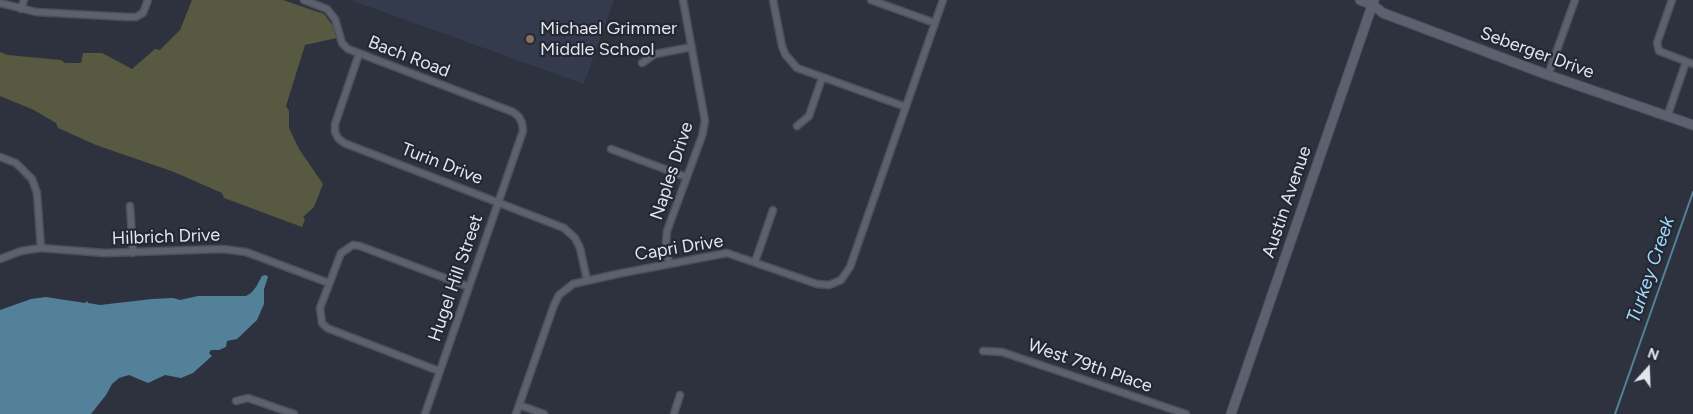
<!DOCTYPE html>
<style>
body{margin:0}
#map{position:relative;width:1693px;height:414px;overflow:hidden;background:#2d323e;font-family:Figtree,sans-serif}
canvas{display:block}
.north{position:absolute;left:1623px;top:344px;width:50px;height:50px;-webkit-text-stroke:4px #232833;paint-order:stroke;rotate:20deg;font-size:14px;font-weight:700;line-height:20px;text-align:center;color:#e1e5ec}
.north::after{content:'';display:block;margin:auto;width:18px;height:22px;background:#e1e5ec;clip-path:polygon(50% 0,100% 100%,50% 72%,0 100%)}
</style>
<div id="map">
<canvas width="1693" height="414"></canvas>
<div class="north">N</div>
</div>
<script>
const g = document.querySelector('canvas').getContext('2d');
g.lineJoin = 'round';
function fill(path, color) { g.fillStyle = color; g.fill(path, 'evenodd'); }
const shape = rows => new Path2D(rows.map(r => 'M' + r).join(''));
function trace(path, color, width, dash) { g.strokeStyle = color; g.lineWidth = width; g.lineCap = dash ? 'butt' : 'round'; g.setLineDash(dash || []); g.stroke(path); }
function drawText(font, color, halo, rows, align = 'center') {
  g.font = font + ' Figtree,sans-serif'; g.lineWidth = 4.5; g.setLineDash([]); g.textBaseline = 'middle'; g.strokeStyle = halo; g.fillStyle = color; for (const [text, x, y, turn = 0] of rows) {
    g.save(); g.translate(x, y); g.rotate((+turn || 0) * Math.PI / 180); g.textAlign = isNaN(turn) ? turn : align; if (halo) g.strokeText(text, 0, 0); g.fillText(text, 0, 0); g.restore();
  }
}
fill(shape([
 [350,0,614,0,584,84]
]), '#333b4c');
fill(shape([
 [192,0,283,0,324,14,333,26,337,38,305,45,286,106,289,111,289,128,299,149,323,184,314,207,303,217,305,220,302,227,224,198,222,193,174,172,96,145,58,128,56,123,34,110,0,96,0,52,8,55,61,60,65,63,81,63,83,53,102,53,132,69,155,49,160,50,180,30]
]), '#575940');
fill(shape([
 [266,275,268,277,264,289,264,304,257,320,237,339,227,341,226,347,219,350,211,350,209,353,212,356,193,373,181,378,165,375,148,383,129,375,119,378,112,384,106,395,91,414,0,414,0,310,31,299,46,297,85,303,87,301,88,303,100,305,152,299,173,298,180,300,198,296,246,296,251,293,256,287,262,276]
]), '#54819a');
trace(shape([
 [1615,414,1693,192]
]), '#54819a', 2);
const street = shape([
 [304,0,327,9,335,19,342,43,348,49,513,112,519,117,522,123,523,131,425,414],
 [773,0,782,46,785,54,797,68,906,107],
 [871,0,935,23],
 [1672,0,1657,43,1659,51,1693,64],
 [0,3,36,12,127,17,136,17,143,13,148,0],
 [21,9,24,0],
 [359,54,335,124,335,132,338,138,344,143,564,228,575,238,580,248,587,280],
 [642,63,655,54,692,47],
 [1548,75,1575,0],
 [1667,117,1686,62],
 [797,126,809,116,822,78],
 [611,149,686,177],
 [0,157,16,163,32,179,37,193,41,248],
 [130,206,133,253],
 [0,259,21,251,41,248,105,253,222,249,246,252,329,283],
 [755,262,773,210],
 [669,264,666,242,667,231,702,136,705,121,683,0],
 [983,351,1002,352,1186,414],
 [439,371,327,328,322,323,320,308,341,253,353,245,360,246,469,287],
 [236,401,248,398,294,414],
 [519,405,544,414],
 [516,414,554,305,559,295,573,284,617,274,727,253,817,284,829,285,841,280,850,267,943,0],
 [674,414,680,395]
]);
const secondary = shape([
 [1360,0,1373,5,1383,13,1548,75,1693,125],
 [1231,414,1374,0]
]);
trace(street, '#4a4f58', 9);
trace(secondary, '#4a4f58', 11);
trace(street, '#5b616e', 6);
trace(secondary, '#5b616e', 9);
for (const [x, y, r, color] of [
 [530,39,5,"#8d6e63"]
]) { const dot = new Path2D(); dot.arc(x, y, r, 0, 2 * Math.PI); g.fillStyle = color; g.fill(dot); trace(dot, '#232833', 2); }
drawText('18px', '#e1e5ec', '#232833', [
 ["Michael Grimmer",540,29],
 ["Middle School",540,50]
], 'left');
drawText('18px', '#e1e5ec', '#232833', [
 ["Seberger Drive",1537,53,20],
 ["Bach Road",409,57,21],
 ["Turin Drive",442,164,21],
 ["Naples Drive",672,171,-72],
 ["Austin Avenue",1287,202,-71],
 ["Hilbrich Drive",166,237,-2],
 ["Capri Drive",679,248,-9],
 ["Hugel Hill Street",456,278,-71],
 ["West 79th Place",1090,366,19]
]);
drawText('italic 19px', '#a1dafb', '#232833', [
 ["Turkey Creek",1651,270,-71]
]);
</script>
